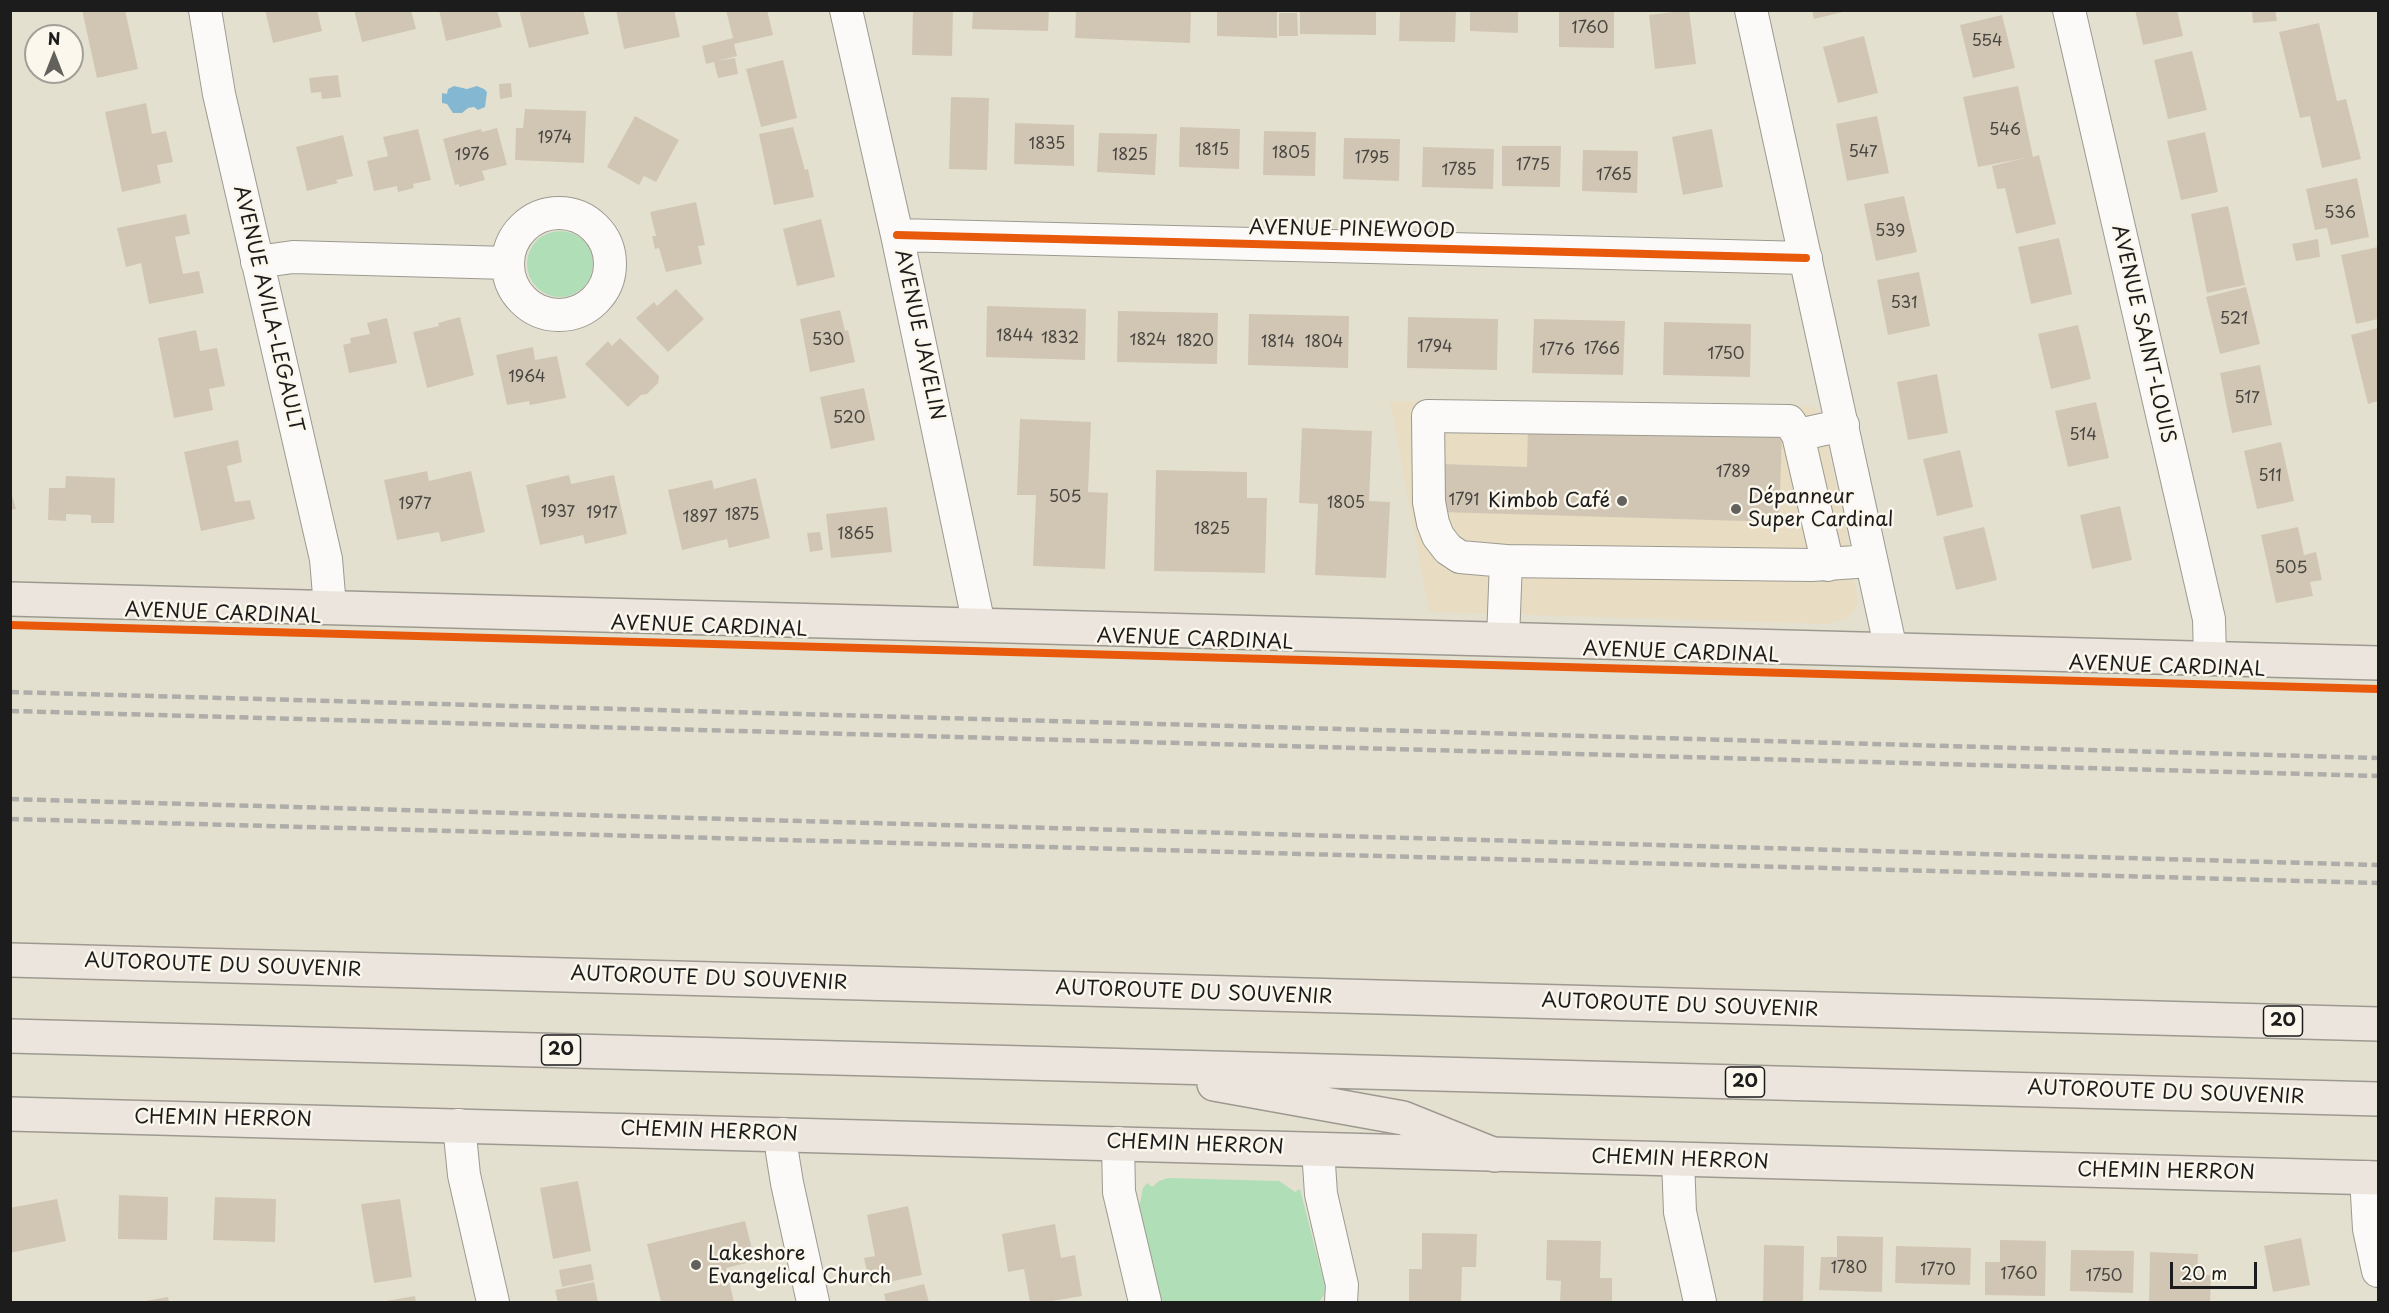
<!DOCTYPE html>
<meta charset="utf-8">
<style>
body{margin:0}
#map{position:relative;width:2389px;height:1313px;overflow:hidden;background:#e4e0cf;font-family:"Playpen Sans",sans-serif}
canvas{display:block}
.frame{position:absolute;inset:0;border:12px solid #1c1c1c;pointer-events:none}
.north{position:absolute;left:24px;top:24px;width:60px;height:60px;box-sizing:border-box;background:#fbf7ec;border:2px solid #a29f99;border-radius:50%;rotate:0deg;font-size:16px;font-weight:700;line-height:24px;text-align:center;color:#1c1c1c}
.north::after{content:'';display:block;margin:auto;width:21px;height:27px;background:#62615b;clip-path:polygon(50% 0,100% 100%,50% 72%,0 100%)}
.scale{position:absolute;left:2170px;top:1262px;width:87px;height:27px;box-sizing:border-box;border:3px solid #1c1c1c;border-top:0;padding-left:8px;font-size:18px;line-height:21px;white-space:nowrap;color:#1c1c1c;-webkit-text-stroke:4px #fbf7ec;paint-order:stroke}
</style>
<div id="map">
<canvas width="2389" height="1313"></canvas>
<div class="frame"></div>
<div class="north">N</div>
<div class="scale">20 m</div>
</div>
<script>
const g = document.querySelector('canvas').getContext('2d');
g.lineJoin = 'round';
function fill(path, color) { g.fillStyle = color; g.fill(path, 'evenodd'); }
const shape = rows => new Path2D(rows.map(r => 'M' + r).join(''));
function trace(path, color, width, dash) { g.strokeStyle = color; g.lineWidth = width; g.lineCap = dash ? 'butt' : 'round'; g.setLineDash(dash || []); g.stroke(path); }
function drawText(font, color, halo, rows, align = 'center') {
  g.font = font + ' "Playpen Sans",sans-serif'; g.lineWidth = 5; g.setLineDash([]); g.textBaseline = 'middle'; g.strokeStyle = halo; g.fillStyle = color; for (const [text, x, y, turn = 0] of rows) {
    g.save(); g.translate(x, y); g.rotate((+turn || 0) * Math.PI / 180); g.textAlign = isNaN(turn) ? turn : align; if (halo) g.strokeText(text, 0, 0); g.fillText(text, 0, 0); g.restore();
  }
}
fill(shape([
 [1390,401,1817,407,1843,514,1858,604,1850,617,1830,624,1429,612]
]), '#e8dcc3');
fill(shape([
 '527 264a33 33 0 1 1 66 0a33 33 0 1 1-66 0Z',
 [1168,1178,1279,1181,1295,1192,1300,1189,1325,1287,1324,1295,1319,1302,1162,1302,1139,1208,1143,1188,1147,1183,1152,1187,1159,1181]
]), '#afdeb7');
fill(shape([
 [454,86,467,89,477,86,484,89,487,92,485,107,478,110,474,107,468,108,462,113,453,113,447,104,442,103,442,93,447,94,448,89]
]), '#84b8d2');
fill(shape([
 [82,10,125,10,138,69,97,78],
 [265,10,317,10,322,31,273,43],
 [354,10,411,10,416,29,362,42],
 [439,10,497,10,502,27,446,41],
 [519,10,583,10,589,34,529,48],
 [616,10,674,10,680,37,624,49],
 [726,10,767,10,773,35,734,44,737,56,717,61,735,58,738,74,718,78,714,62,706,64,702,46,733,38],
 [913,10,953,10,952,56,912,55],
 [973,10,1049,10,1048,31,972,29],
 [1076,10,1191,10,1190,43,1075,38],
 [1217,10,1277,10,1277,38,1217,36],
 [1300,10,1376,10,1376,35,1300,34],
 [1400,10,1456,10,1455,42,1399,41],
 [1470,10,1518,10,1518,33,1470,31],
 [1559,10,1614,10,1614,48,1559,47],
 [1689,10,1696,64,1655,69,1649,15],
 [1812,10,1847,10,1847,11,1814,19],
 [2135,10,2177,10,2183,36,2143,45],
 [2252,10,2275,10,2277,21,2253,23],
 [1279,13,1297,13,1298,36,1279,36],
 [2002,15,2015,68,1973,78,1960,25],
 [2319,23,2337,101,2346,99,2361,159,2322,168,2310,116,2300,118,2279,32],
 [1864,36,1878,93,1838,103,1823,47],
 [2192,51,2207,110,2168,119,2154,60],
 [783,60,797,118,761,127,746,69],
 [338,75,341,97,322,99,321,92,311,93,309,78],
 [511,83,512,97,500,99,499,84],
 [2018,86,2033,157,2039,155,2056,224,2016,234,2005,188,1997,189,1992,166,2025,158,1978,167,1963,97],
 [951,97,989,98,987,170,949,169],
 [146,103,152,134,166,131,173,162,157,165,161,183,122,192,105,112],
 [525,109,586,111,584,163,515,160,516,128,523,128],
 [635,116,679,140,656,182,644,176,639,185,607,167],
 [1877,116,1889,173,1847,181,1836,124],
 [1015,123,1074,125,1074,166,1014,164],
 [793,127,805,170,808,169,814,197,774,205,759,134],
 [1180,127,1240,129,1239,169,1179,167],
 [497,128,507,165,482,171,485,180,459,187,459,184,455,185,443,139,481,129,482,132],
 [418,129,431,180,413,184,414,188,398,192,397,186,374,191,367,161,388,156,383,137],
 [1712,129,1723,187,1683,195,1672,137],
 [1264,131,1316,132,1315,176,1263,175],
 [2205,132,2218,192,2181,200,2167,141],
 [1099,133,1157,134,1155,175,1097,172],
 [343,135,353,176,336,180,338,183,307,191,296,147],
 [1344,138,1400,139,1399,181,1343,179],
 [1502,146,1561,146,1560,187,1502,186],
 [1423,147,1494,149,1493,189,1422,187],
 [1583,150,1638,151,1637,193,1582,191],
 [2357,178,2369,237,2331,245,2327,228,2315,230,2306,189],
 [1904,196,1917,252,1876,261,1864,204],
 [696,202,705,245,698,246,702,264,666,272,659,248,655,249,652,236,656,236,650,212],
 [2228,206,2245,285,2207,293,2191,214],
 [186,214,190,234,175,237,183,274,199,271,204,293,149,304,141,263,126,267,117,228],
 [821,219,835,277,797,286,783,229],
 [2059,238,2072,294,2031,304,2018,247],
 [2318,239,2320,257,2296,261,2292,244],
 [2378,247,2378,319,2356,324,2341,255],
 [1919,272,1930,326,1888,335,1877,280],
 [2246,287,2260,344,2220,354,2206,297],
 [676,289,704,319,668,352,636,318,654,302,657,306],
 [987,306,1086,309,1085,360,986,357],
 [840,310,845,331,848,330,855,362,810,372,800,319],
 [1118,311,1218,313,1217,364,1117,362],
 [1249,314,1349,316,1348,368,1248,365],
 [460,317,474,375,427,388,413,332,439,326,438,323],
 [1408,317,1498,319,1497,370,1407,368],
 [387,318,397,363,349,373,343,345,351,343,350,338,370,334,367,323],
 [1534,319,1625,321,1623,375,1532,373],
 [1664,322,1751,324,1750,377,1663,375],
 [2078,325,2091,379,2051,389,2038,334],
 [2378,328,2378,401,2368,404,2351,335],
 [196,330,200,351,217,348,225,386,209,389,213,410,174,418,158,338],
 [620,338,659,376,658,383,647,394,641,395,628,407,585,364,608,341,612,346],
 [533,347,535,360,557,356,566,398,530,405,529,401,507,405,496,355],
 [2260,365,2272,425,2232,433,2220,373],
 [1937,374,1948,433,1908,440,1897,382],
 [864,388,875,440,831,449,820,397],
 [2096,402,2109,458,2068,467,2055,411],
 [1020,419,1091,422,1088,492,1108,493,1105,569,1033,566,1036,495,1017,495],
 [1528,425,1782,433,1779,522,1441,512,1443,464,1527,467],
 [1302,428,1372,431,1369,501,1390,502,1386,578,1315,575,1318,504,1299,503],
 [238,440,242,462,227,466,235,502,250,500,255,519,201,531,184,452],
 [2281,442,2294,501,2257,509,2244,451],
 [1960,450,1973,507,1937,516,1923,459],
 [1156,470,1247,472,1247,498,1267,498,1265,573,1154,571],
 [427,471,429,481,471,471,485,532,441,542,439,532,397,540,384,480],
 [569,475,571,484,614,475,627,534,585,544,583,535,540,545,526,485],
 [66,476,115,478,114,523,91,523,91,515,66,514,66,521,48,520,49,488,65,488],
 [756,478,770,538,729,548,727,539,682,550,668,490,712,480,714,489],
 [10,489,16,509,10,510],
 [2120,506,2132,560,2092,569,2080,515],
 [887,507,892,552,831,558,826,514],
 [1984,527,1997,580,1956,590,1943,537],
 [2298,527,2304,555,2316,552,2322,580,2310,582,2313,596,2276,603,2261,535],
 [820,532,823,550,810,552,807,533],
 [578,1181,591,1251,553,1259,540,1188],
 [119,1195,168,1197,167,1240,118,1239],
 [215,1197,276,1199,275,1242,213,1240],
 [57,1199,66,1241,10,1253,10,1208],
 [400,1199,412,1277,374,1283,361,1204],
 [908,1206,922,1275,870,1286,864,1258,875,1256,867,1215],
 [745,1221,755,1261,726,1268,734,1302,661,1302,647,1244],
 [1055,1224,1061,1258,1075,1255,1082,1296,1046,1302,1030,1302,1024,1269,1008,1272,1002,1234],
 [1422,1233,1477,1234,1476,1267,1462,1267,1461,1302,1409,1302,1409,1269,1422,1269],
 [1837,1236,1883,1237,1882,1292,1819,1290,1821,1257,1837,1257],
 [2301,1238,2310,1285,2273,1292,2264,1246],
 [1547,1240,1601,1241,1600,1278,1612,1278,1612,1302,1560,1302,1561,1281,1546,1280],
 [2000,1240,2046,1241,2045,1296,1985,1295,1985,1262,2000,1262],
 [1764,1245,1804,1246,1803,1302,1763,1302],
 [1896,1246,1971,1248,1970,1285,1895,1283],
 [2071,1250,2134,1251,2133,1293,2070,1291],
 [2150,1252,2198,1254,2197,1275,2211,1275,2210,1302,2149,1302],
 [591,1264,594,1280,562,1287,559,1270],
 [594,1282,598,1302,558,1302,555,1290],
 [924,1284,929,1302,886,1302,884,1294],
 [415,1296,416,1302,386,1302,386,1301],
 [168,1297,169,1302,145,1302,145,1301]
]), '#d1c6b4');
const minor = shape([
 [205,10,219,94,326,559,330,607],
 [846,10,897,235,979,625],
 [1751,10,1891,650],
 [2069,10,2209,619,2210,658],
 '508 264a51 51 0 1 1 102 0a51 51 0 1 1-102 0Z',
 [897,235,1806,258],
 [257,262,293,257,508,263],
 [1506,561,1460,557,1448,549,1438,536,1433,523,1429,502,1428,416,1789,421,1798,435],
 [1828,565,1798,435,1843,425],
 [1503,639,1506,561,1811,565,1871,561],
 [459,1125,464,1175,493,1302],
 [783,1134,782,1152,787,1183,813,1302],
 [1118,1143,1119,1192,1145,1302],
 [1318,1149,1321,1194,1342,1285,1341,1302],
 [1678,1160,1680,1212,1700,1302],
 [2366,1177,2369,1229,2378,1271]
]);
const major = shape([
 [10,599,2378,663],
 [10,1114,2378,1178]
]);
const highway = shape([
 [10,960,2378,1024],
 [10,1036,2378,1099],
 [1214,1084,1403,1118,1495,1155]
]);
trace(minor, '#9c9a90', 34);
trace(major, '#9c9a90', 36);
trace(highway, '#9c9a90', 36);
trace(minor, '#fbfaf8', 32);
trace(major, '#ece5dd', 33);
trace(highway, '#ece5dd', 33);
trace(shape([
 [10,692,2378,758],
 [10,711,2378,776],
 [10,799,2378,865],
 [10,819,2378,883]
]), '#aeadaa', 4.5, [9, 4.5]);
trace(shape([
 [897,235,1806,258],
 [10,625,2378,689]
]), '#e8590c', 8);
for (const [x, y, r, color] of [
 [1622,501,6,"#62615b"],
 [1736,509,6,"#62615b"],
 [696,1265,6,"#62615b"]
]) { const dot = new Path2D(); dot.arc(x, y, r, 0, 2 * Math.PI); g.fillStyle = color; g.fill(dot); trace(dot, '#fbf7ec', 2); }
drawText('16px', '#494642', null, [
 ["1760",1590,29],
 ["554",1987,42],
 ["546",2005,131],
 ["1974",555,139],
 ["1835",1047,145],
 ["1815",1212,151],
 ["547",1863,153],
 ["1805",1291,154],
 ["1976",472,156],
 ["1825",1130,156],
 ["1795",1372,159],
 ["1775",1533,166],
 ["1785",1459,171],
 ["1765",1614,176],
 ["536",2340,214],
 ["539",1890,232],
 ["531",1904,304],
 ["521",2234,320],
 ["1844",1015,337],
 ["1832",1060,339],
 ["530",828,341],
 ["1824",1148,341],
 ["1820",1195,342],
 ["1814",1278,343],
 ["1804",1324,343],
 ["1794",1435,348],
 ["1766",1602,350],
 ["1776",1557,351],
 ["1750",1726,355],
 ["1964",527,378],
 ["517",2247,399],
 ["520",849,419],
 ["514",2083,436],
 ["1789",1733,473],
 ["511",2270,477],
 ["505",1065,498],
 ["1791",1464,501],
 ["1805",1346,504],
 ["1977",415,505],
 ["1937",558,513],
 ["1917",602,514],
 ["1875",742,516],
 ["1897",700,518],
 ["1825",1212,530],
 ["1865",856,535],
 ["505",2291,569],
 ["1780",1849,1269],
 ["1770",1938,1271],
 ["1760",2019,1275],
 ["1750",2104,1277]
]);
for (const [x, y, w] of [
 [2283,1021,39],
 [561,1050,39],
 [1745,1082,39]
]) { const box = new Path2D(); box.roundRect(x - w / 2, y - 15, w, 30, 4.5); g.fillStyle = '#fbf7ec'; g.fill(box); trace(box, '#1c1c1c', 1.5); }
drawText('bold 18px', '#1c1c1c', null, [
 ["20",2283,1021],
 ["20",561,1050],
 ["20",1745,1082]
]);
drawText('20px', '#1c1c1c', '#fbf7ec', [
 ["AVENUE PINEWOOD",1352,230,1],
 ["AVENUE AVILA-LEGAULT",268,309,77],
 ["AVENUE SAINT-LOUIS",2143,334,77],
 ["AVENUE JAVELIN",919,335,78],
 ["AVENUE CARDINAL",223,614,2],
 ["AVENUE CARDINAL",709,627,2],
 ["AVENUE CARDINAL",1195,640,2],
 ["AVENUE CARDINAL",1681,653,2],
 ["AVENUE CARDINAL",2167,667,2],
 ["AUTOROUTE DU SOUVENIR",223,966,2],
 ["AUTOROUTE DU SOUVENIR",709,979,2],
 ["AUTOROUTE DU SOUVENIR",1194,993,2],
 ["AUTOROUTE DU SOUVENIR",1680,1006,2],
 ["AUTOROUTE DU SOUVENIR",2166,1093,2],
 ["CHEMIN HERRON",223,1119,1],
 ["CHEMIN HERRON",709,1132,2],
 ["CHEMIN HERRON",1195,1145,2],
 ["CHEMIN HERRON",1680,1160,2],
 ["CHEMIN HERRON",2166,1172,1]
]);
drawText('20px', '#1c1c1c', '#fbf7ec', [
 ["Dépanneur",1748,497],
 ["Super Cardinal",1748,520],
 ["Kimbob Café",1610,501,"right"],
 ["Lakeshore",708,1254],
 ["Evangelical Church",708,1277]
], 'left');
</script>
